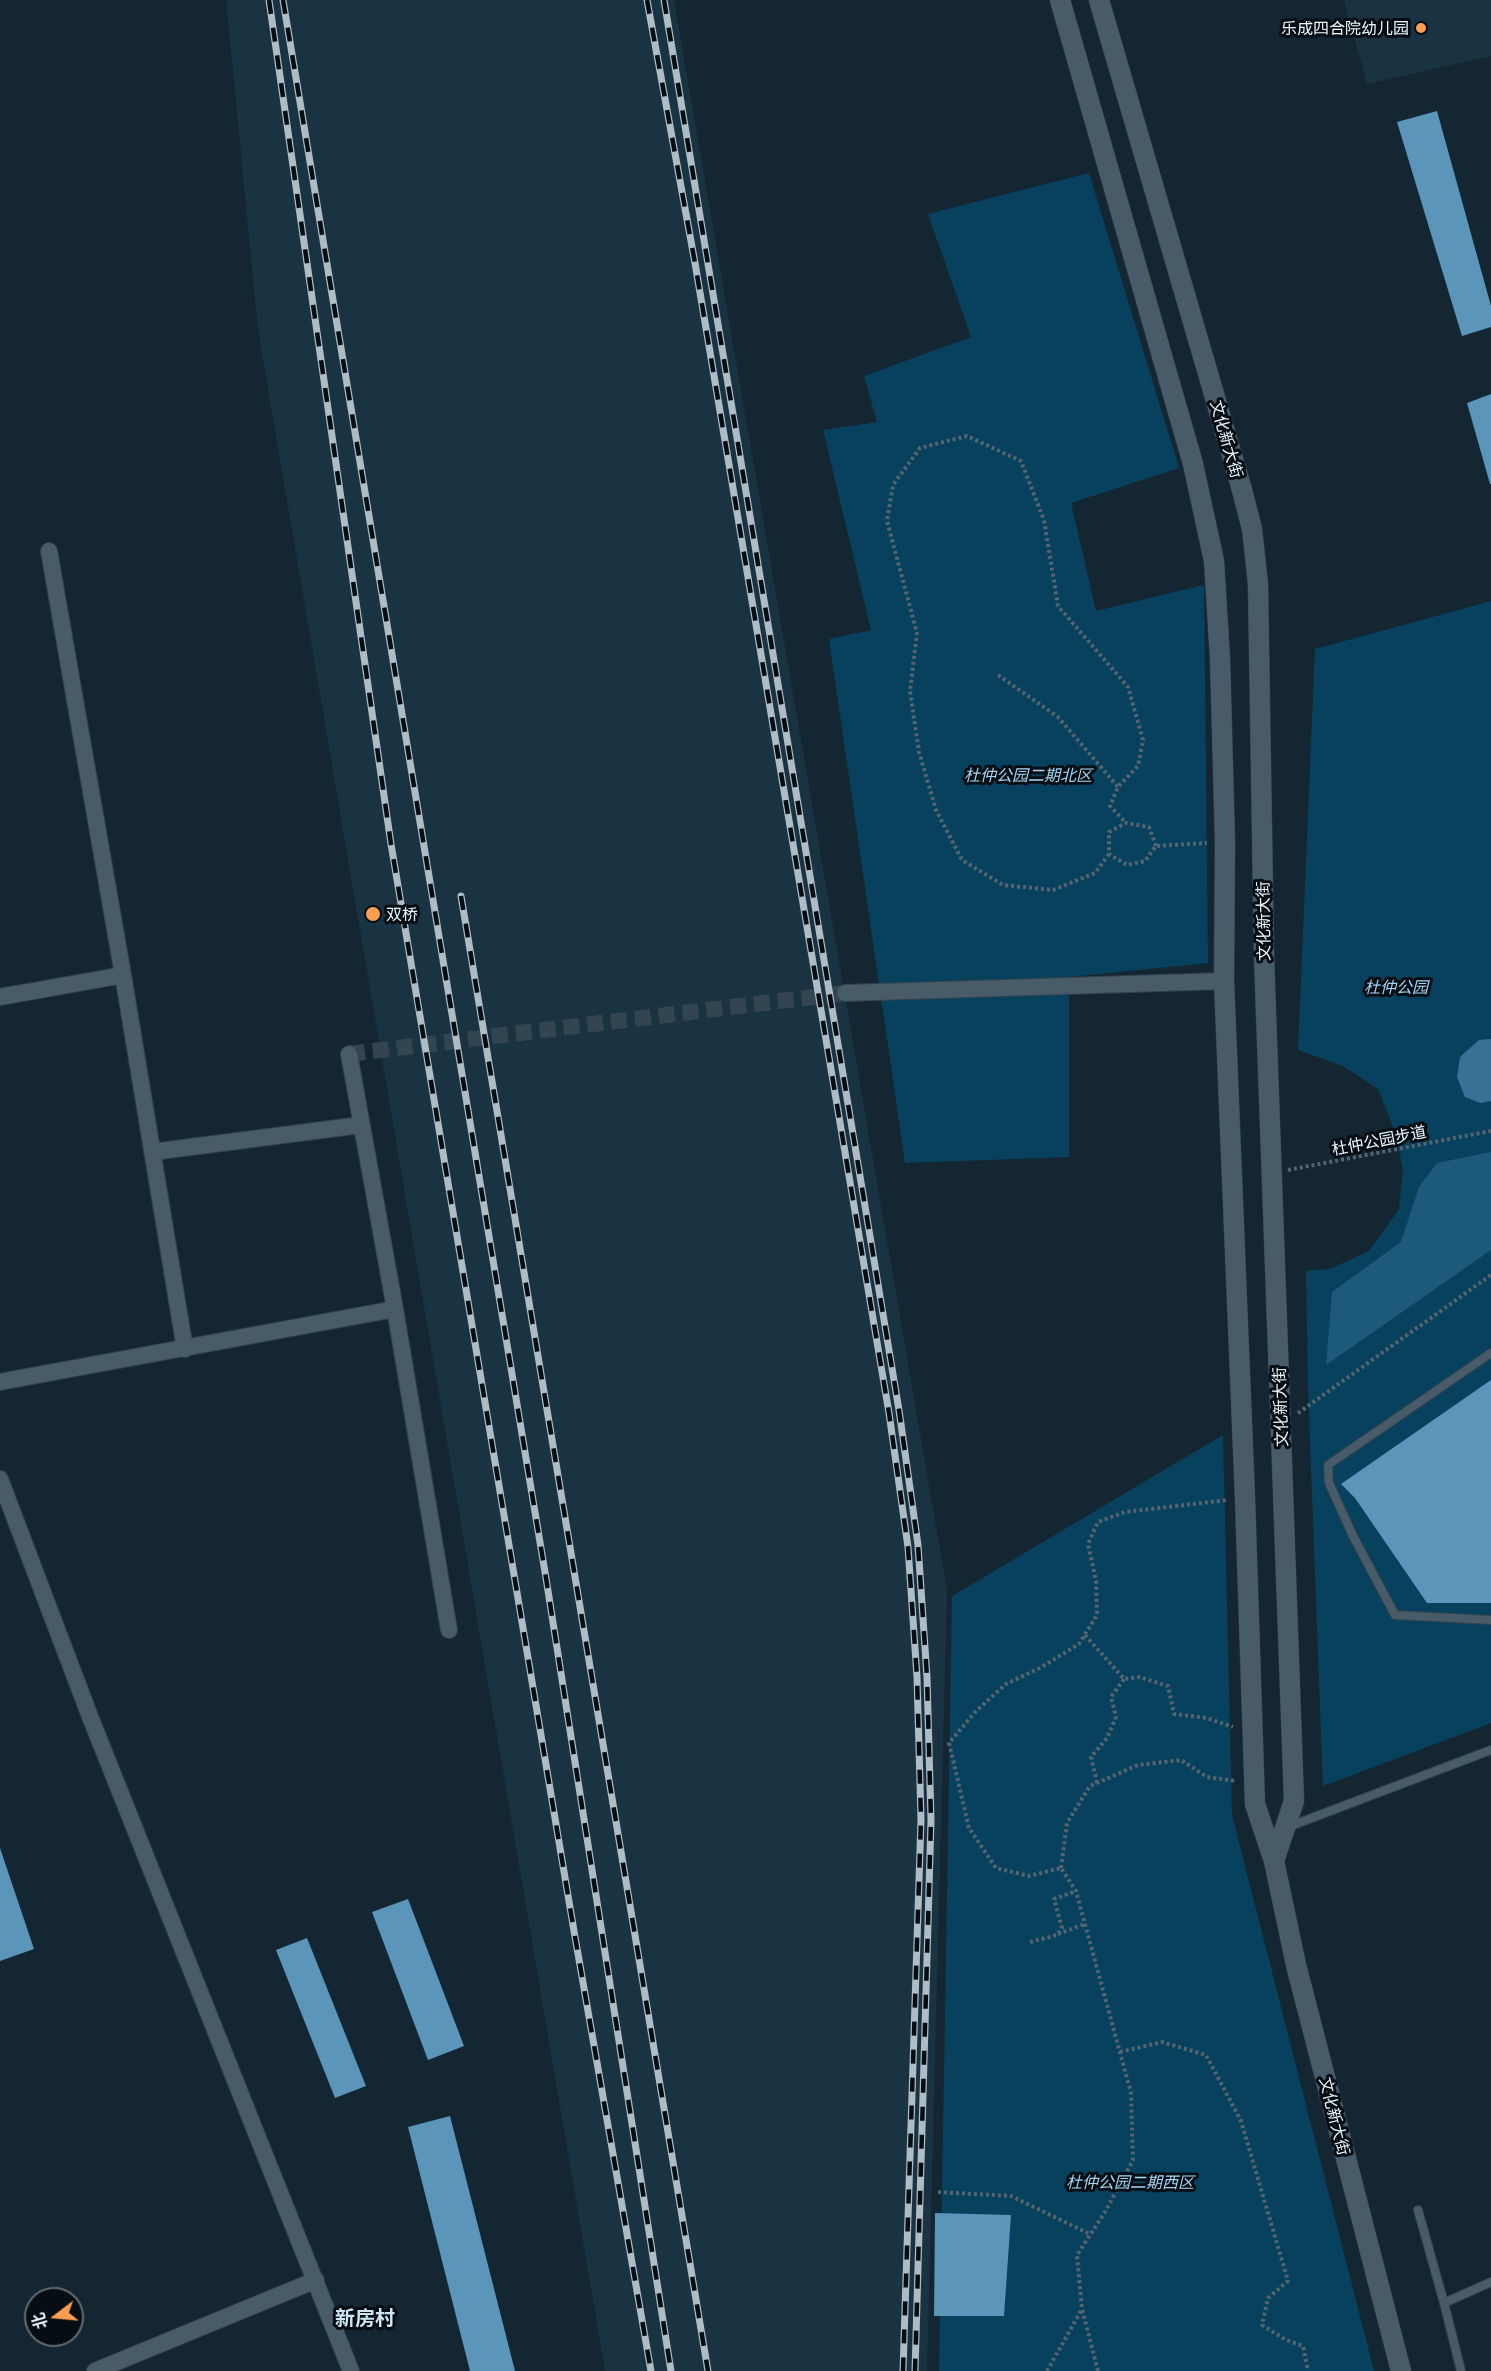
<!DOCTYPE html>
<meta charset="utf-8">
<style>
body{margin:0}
#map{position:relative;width:1491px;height:2371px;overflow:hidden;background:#132632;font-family:Georgia,"Noto Sans SC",serif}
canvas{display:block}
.north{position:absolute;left:24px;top:2287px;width:60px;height:60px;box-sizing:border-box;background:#060e13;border:2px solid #626b71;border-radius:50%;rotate:254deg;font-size:16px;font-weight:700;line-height:24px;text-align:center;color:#ebf7ff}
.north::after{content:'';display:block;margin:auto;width:21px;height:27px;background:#fb9e51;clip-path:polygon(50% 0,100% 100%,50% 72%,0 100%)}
</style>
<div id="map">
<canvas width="1491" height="2371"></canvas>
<div class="north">北</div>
</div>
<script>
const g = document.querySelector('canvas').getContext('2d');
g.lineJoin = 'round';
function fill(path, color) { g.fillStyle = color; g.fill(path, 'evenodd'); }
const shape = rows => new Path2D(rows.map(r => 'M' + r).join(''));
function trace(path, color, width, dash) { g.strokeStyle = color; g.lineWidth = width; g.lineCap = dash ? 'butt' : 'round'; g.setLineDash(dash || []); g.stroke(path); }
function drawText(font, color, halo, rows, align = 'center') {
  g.font = font + ' Georgia,"Noto Sans SC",serif'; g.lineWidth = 6; g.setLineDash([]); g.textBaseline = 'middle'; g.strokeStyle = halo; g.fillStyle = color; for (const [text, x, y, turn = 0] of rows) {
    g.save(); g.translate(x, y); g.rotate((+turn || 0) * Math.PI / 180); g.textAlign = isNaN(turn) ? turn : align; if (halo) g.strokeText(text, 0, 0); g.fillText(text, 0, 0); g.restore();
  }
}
fill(shape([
 [226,0,674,0,947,1590,927,2371,605,2371,258,330],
 [1344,0,1491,0,1491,56,1367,84]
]), '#193343');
fill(shape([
 [1089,173,1179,468,1071,503,1096,611,1204,585,1208,963,1069,977,1069,1157,905,1163,829,639,871,630,823,430,877,422,864,376,971,337,928,214],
 [1491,601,1491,1723,1323,1786,1308,1388,1306,1271,1330,1269,1369,1251,1399,1209,1403,1169,1394,1129,1378,1089,1343,1066,1298,1050,1315,649],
 [1223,1435,1232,1815,1374,2371,939,2371,952,1596]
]), '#08415e');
fill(shape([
 [1491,1152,1491,1250,1326,1365,1332,1292,1401,1242,1419,1187,1437,1163]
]), '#1d597b');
fill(shape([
 [1491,1039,1491,1101,1480,1103,1465,1097,1457,1077,1460,1057,1479,1040]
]), '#387195');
fill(shape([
 [1437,111,1491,306,1491,327,1462,336,1397,122],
 [1491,394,1491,484,1490,484,1467,403],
 [1491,1380,1491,1603,1427,1603,1355,1498,1341,1484],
 [0,1848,34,1949,0,1961],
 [408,1899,464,2046,428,2060,372,1912],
 [307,1938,366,2086,335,2098,276,1950],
 [450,2116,515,2371,470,2371,408,2127],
 [935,2213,1011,2215,1004,2316,934,2316]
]), '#5b95ba');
trace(shape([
 [349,1054,845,993]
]), '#334551', 16, [16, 8]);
const service = shape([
 [1491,1353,1328,1465,1329,1483,1353,1536,1395,1615,1491,1620],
 [1288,1827,1491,1750],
 [1418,2210,1444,2303],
 [1461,2371,1444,2303,1491,2282]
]);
const minor = shape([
 [49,551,123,975,185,1349],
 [845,993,1224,981],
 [0,997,123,975],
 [349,1054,395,1309],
 [152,1152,361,1125],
 [0,1382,395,1309,449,1630],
 [0,1479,89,1714,351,2371],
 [95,2371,316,2280]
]);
const tertiary = shape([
 [1060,0,1193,464,1214,561,1220,658,1225,842,1224,981,1245,1498,1255,1804,1274,1861,1296,1965,1401,2371],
 [1099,0,1242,490,1252,529,1258,584,1264,956,1294,1801,1274,1861]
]);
trace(service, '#34424c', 10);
trace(minor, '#34424c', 18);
trace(tertiary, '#34424c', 21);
trace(shape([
 [998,675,1058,717,1118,787],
 [1156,846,1149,827,1126,823,1109,832,1109,854,1127,865,1145,861,1156,846,1207,843],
 [1109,854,1095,873,1053,890,1003,885,962,860,936,810,919,752,910,691,917,633,887,521,893,485,920,448,967,436,1021,461,1044,520,1058,606,1128,687,1143,740,1138,766,1118,787,1110,806,1126,823],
 [1288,1170,1491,1131],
 [1298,1413,1491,1275],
 [1085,1635,1124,1679,1139,1677,1168,1686,1174,1714,1207,1718,1233,1727],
 [1097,1783,1091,1757,1107,1738,1116,1717,1111,1697,1124,1679],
 [1061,1868,1067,1823,1090,1786,1138,1765,1181,1760,1207,1777,1236,1781],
 [1058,1934,1085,1924],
 [1030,1942,1057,1935,1062,1928,1054,1899,1076,1891],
 [1120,2052,1162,2042,1206,2055,1241,2121,1288,2281,1268,2298,1262,2325,1286,2340,1303,2346,1308,2371],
 [938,2192,1011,2196,1090,2234],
 [1047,2371,1082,2309],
 [1098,2371,1082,2309,1077,2255,1105,2212,1133,2160,1131,2093,1076,1891,1061,1868,1029,1876,996,1868,969,1828,949,1743,976,1711,1006,1684,1040,1668,1079,1644,1097,1615,1096,1581,1088,1544,1098,1522,1125,1512,1227,1500]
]), '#546570', 4, [3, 3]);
trace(service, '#475b69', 8);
trace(minor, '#475b69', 16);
trace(tertiary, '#475b69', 20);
const rail = shape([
 [269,0,391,844,574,1931,651,2371],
 [283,0,546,1578,671,2371],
 [647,0,695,263,889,1413,908,1547,917,1677,921,1819,903,2371],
 [664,0,899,1410,918,1545,927,1677,931,1820,915,2371],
 [461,896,708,2371]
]);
trace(rail, '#aebcc5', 7);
trace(rail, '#060e13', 4.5, [14]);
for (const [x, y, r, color] of [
 [1421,28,6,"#fb9e51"],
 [373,914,8,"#fb9e51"]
]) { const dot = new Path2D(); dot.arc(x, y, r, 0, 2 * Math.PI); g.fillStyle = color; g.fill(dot); trace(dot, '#060e13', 2); }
drawText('16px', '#ebf7ff', '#060e13', [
 ["乐成四合院幼儿园",1409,28],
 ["双桥",386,914,"left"]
], 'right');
drawText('16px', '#ebf7ff', '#060e13', [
 ["文化新大街",1227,439,74],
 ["文化新大街",1263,921,-91],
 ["杜仲公园步道",1379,1140,-11],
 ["文化新大街",1280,1407,-92],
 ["文化新大街",1335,2116,76]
]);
drawText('italic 16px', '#a4d4f4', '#060e13', [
 ["杜仲公园二期北区",1028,775],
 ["杜仲公园",1396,987],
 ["杜仲公园二期西区",1130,2182]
]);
drawText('bold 20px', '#cce4f4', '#060e13', [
 ["新房村",365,2317]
]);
</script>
